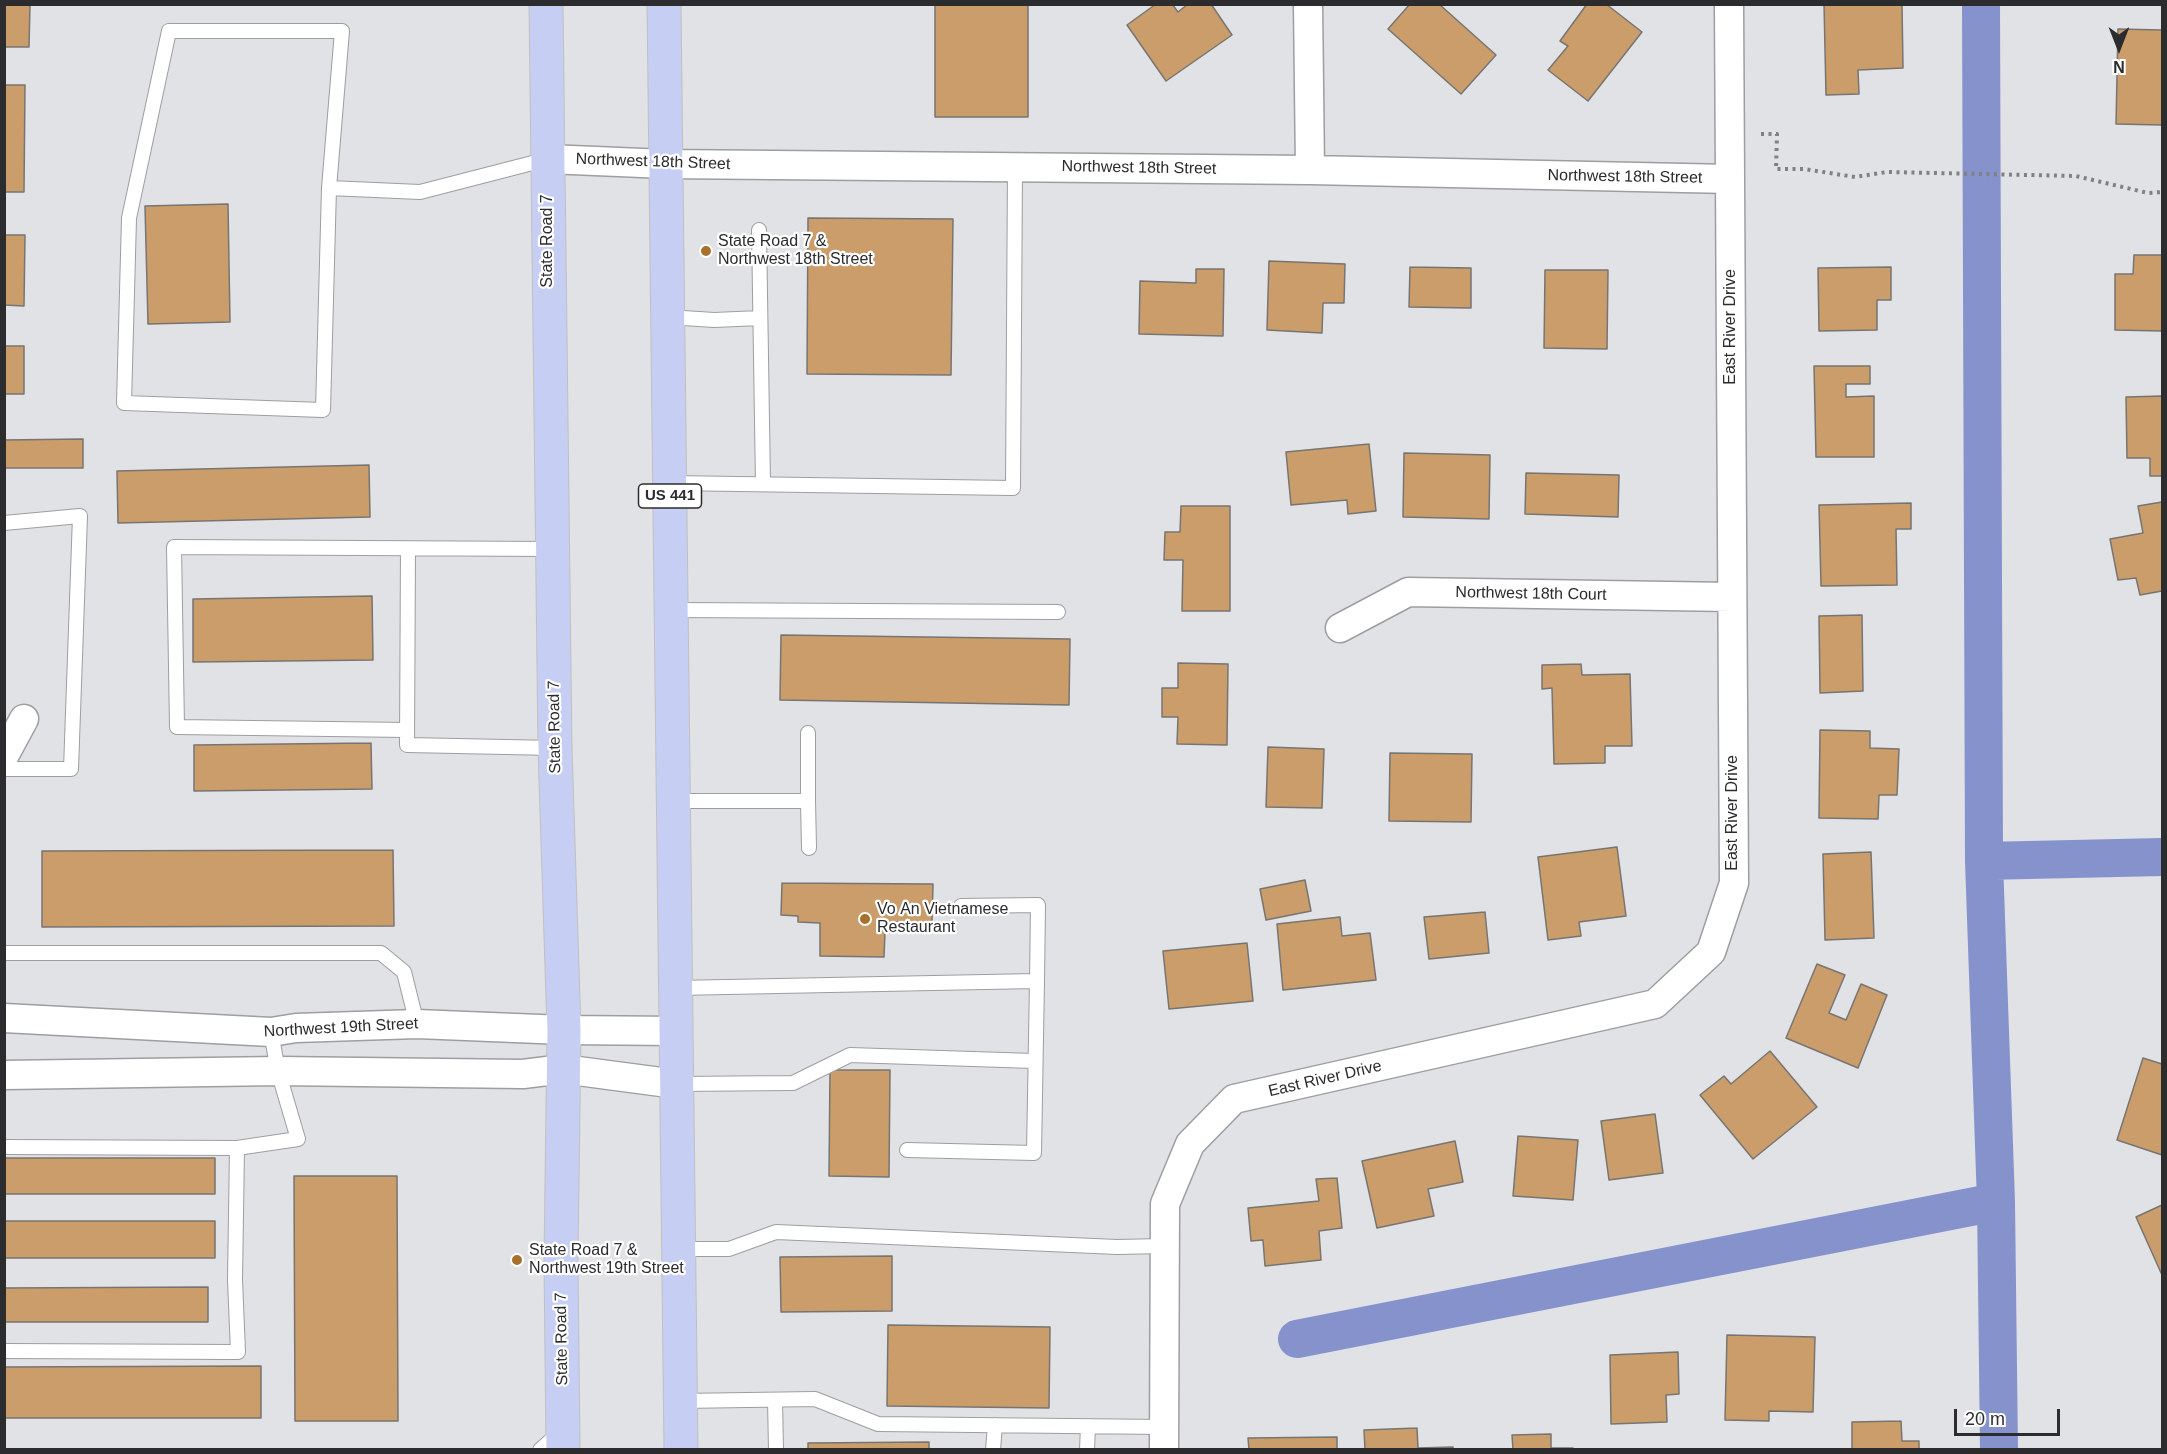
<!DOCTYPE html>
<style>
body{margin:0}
#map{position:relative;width:2167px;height:1454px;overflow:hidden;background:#e1e2e5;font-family:Arial,sans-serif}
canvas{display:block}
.frame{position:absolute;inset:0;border:6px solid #2c2c2e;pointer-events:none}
.north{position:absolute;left:2089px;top:18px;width:60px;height:60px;-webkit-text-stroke:4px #fff;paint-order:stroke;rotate:180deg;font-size:16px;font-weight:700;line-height:24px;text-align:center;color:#2c2c2e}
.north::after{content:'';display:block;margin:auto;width:21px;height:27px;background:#2c2c2e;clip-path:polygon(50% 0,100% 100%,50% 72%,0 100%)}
.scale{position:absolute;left:1954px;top:1409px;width:106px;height:27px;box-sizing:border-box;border:3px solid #2c2c2e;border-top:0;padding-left:8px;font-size:18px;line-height:21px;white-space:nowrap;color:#2c2c2e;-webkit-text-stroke:4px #fff;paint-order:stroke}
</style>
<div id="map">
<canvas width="2167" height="1454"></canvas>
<div class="frame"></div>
<div class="north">N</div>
<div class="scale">20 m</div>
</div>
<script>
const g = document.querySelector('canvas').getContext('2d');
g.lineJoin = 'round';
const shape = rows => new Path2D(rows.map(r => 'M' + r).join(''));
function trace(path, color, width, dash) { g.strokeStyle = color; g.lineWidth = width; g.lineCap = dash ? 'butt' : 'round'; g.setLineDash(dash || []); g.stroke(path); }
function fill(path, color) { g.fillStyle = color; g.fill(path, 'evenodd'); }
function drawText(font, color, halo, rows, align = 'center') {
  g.font = font + ' Arial,sans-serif'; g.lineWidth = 4.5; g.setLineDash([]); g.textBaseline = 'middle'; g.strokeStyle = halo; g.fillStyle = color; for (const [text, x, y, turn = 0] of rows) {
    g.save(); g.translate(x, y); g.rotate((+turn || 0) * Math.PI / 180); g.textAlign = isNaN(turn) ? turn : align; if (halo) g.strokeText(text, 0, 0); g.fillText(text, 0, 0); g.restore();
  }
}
trace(shape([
 [1981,4,1984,861,1996,1202,1999,1450],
 [1984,861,2162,857],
 [1297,1339,1996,1202]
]), '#8692cc', 38);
const building = shape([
 [4,4,30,4,29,47,4,47,4,4],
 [935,4,1028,4,1028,117,935,117,935,4],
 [1156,4,1172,4,1178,12,1188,4,1211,4,1232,35,1166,81,1127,25,1156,4],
 [1410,4,1439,4,1496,55,1461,94,1388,29,1410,4],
 [1587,4,1606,4,1642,32,1588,101,1548,70,1568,46,1560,41,1587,4],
 [1824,4,1902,4,1903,68,1858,70,1859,94,1826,95,1824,4],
 [2118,29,2162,30,2162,125,2116,124,2118,29],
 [4,85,25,85,24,192,4,192,4,85],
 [228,204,230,322,148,324,145,206,228,204],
 [808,218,953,219,951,375,807,374,808,218],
 [4,235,25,235,24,306,4,305,4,235],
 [2134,255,2162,255,2162,331,2115,330,2115,274,2133,274,2134,255],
 [1269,261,1345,264,1344,303,1323,303,1322,333,1267,330,1269,261],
 [1410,267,1471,268,1471,308,1409,307,1410,267],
 [1891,267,1891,300,1877,300,1877,330,1819,331,1818,268,1891,267],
 [1196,269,1224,269,1223,336,1139,334,1140,281,1196,283,1196,269],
 [1545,270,1608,270,1607,349,1544,348,1545,270],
 [4,346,24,346,24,394,4,394,4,346],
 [1814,366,1870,366,1870,384,1846,384,1846,397,1874,396,1874,457,1816,457,1814,366],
 [2162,396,2162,476,2150,476,2150,458,2127,458,2126,397,2162,396],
 [83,439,83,468,4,468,4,440,83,439],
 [1369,444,1376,511,1348,514,1347,500,1291,505,1286,452,1369,444],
 [1404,453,1490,455,1489,519,1403,517,1404,453],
 [369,465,370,517,118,523,117,471,369,465],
 [1526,473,1619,475,1618,517,1525,514,1526,473],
 [2162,502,2162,591,2140,595,2136,578,2118,580,2110,539,2143,533,2138,506,2162,502],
 [1911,503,1911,529,1896,529,1897,585,1821,586,1819,505,1911,503],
 [1181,506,1230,506,1230,611,1182,611,1183,560,1164,560,1165,532,1180,532,1181,506],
 [372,596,373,660,193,662,193,599,372,596],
 [1862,615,1863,691,1820,693,1819,616,1862,615],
 [781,635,1070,639,1069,705,780,700,781,635],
 [1178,663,1228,664,1227,745,1177,744,1178,717,1162,717,1162,688,1178,688,1178,663],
 [1581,664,1582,675,1630,674,1632,746,1605,746,1605,763,1554,764,1552,688,1542,689,1542,665,1581,664],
 [1820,730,1870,731,1870,748,1899,749,1897,795,1879,795,1878,819,1819,818,1820,730],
 [371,743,372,789,194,791,194,745,371,743],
 [1268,747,1324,749,1322,808,1266,807,1268,747],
 [1390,753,1472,754,1471,822,1389,821,1390,753],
 [1617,847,1626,916,1579,922,1581,936,1548,940,1538,857,1617,847],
 [393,850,394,926,42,927,42,851,393,850],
 [1871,852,1874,938,1825,940,1823,854,1871,852],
 [1305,880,1311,911,1266,920,1260,889,1305,880],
 [782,883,933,884,932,922,890,922,890,933,885,932,884,957,820,956,820,923,798,922,798,916,781,915,782,883],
 [1485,912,1489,953,1429,959,1424,917,1485,912],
 [1340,917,1342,936,1370,933,1376,980,1283,990,1277,924,1340,917],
 [1247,943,1253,1001,1169,1009,1163,951,1247,943],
 [1817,964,1845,975,1829,1013,1846,1020,1861,984,1887,995,1858,1068,1786,1038,1817,964],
 [1770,1051,1817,1107,1753,1159,1700,1095,1724,1076,1731,1084,1770,1051],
 [2143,1058,2162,1064,2162,1155,2117,1140,2143,1058],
 [830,1070,890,1070,889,1177,829,1176,830,1070],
 [1655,1114,1663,1173,1609,1180,1601,1121,1655,1114],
 [1518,1136,1578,1140,1573,1200,1513,1196,1518,1136],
 [1455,1141,1463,1182,1428,1189,1434,1216,1377,1228,1362,1161,1455,1141],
 [4,1158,215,1158,215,1194,4,1194,4,1158],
 [294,1176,397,1176,398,1421,295,1421,294,1176],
 [1337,1178,1342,1228,1319,1231,1321,1260,1265,1266,1263,1240,1251,1241,1248,1208,1319,1201,1316,1179,1337,1178],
 [2162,1205,2162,1275,2136,1217,2162,1205],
 [4,1221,215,1221,215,1258,4,1258,4,1221],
 [892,1256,892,1311,781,1312,780,1257,892,1256],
 [208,1287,208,1322,4,1322,4,1288,208,1287],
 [888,1325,1050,1327,1049,1408,887,1406,888,1325],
 [1727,1335,1815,1337,1813,1412,1769,1411,1769,1421,1725,1420,1727,1335],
 [1678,1352,1679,1394,1666,1395,1667,1422,1611,1424,1610,1355,1678,1352],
 [261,1366,261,1418,4,1418,4,1367,261,1366],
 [1901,1421,1902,1441,1919,1441,1919,1450,1852,1450,1852,1422,1901,1421],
 [1417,1428,1418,1448,1453,1447,1453,1450,1365,1450,1364,1430,1417,1428],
 [1551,1434,1551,1448,1573,1448,1573,1450,1513,1450,1512,1435,1551,1434],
 [1337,1437,1337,1450,1249,1450,1248,1438,1337,1437],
 [929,1442,929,1450,808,1450,808,1443,929,1442]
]);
fill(building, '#cb9d6b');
trace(building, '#777572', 1.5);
const lane = shape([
 [329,188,342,31,169,31,129,218,124,403,323,410,329,188,420,192,548,159],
 [759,230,763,484],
 [668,317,714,320,760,318],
 [670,483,1013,488,1015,167],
 [4,523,80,516,71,769,4,769],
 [408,549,407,745,555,748],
 [671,610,1058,612],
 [407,730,177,727,174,547,552,549],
 [808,733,808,801],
 [673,801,808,801,809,848],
 [961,906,1038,905,1037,981],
 [4,953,381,953,404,972,417,1024],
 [675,988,1037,981,1034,1153,907,1150],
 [676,1084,793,1083,850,1055,1034,1061],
 [4,1147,237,1148,298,1139,278,1071,271,1032],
 [679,1249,729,1249,776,1232,1117,1247,1164,1246],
 [4,1351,238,1352,235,1280,237,1148],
 [775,1400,776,1450],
 [680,1401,815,1399,878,1424,1164,1427],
 [540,1450,559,1433],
 [993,1450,995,1425],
 [1087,1450,1088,1426]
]);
const street = shape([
 [1308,4,1310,170],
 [548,159,666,164,1310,170,1730,179],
 [1340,628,1408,592,1731,597],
 [4,756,24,719],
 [4,1018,271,1032,296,1028,417,1024,564,1030,677,1031],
 [4,1075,278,1071,523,1074,563,1069,676,1084],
 [1164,1450,1165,1204,1190,1144,1234,1099,1655,1004,1711,952,1734,883,1729,4]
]);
const primary = shape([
 [546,4,555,748,564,1030,561,1260,563,1450],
 [664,4,681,1450]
]);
trace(lane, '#9d9ea2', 16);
trace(street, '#9d9ea2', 31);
trace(primary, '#c0c0c0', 35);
trace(shape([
 [1761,134,1777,134,1776,169,1804,169,1855,177,1887,172,2076,176,2148,193,2162,192]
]), '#808183', 4, [3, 4.5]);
trace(lane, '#fff', 14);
trace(street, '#fff', 28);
trace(primary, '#c6cef4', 33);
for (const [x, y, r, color] of [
 [706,251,6,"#a8702d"],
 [865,919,6,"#a8702d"],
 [517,1260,6,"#a8702d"]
]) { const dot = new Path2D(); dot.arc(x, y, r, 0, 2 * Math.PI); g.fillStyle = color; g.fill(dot); trace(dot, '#fff', 2); }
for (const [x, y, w] of [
 [670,496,63]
]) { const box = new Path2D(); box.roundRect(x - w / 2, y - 12, w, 24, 4.5); g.fillStyle = '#fff'; g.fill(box); trace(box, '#2c2c2e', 1.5); }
drawText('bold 15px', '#2c2c2e', null, [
 ["US 441",670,496]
]);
drawText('16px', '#2c2c2e', '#fff', [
 ["Northwest 18th Street",653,162,2],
 ["Northwest 18th Street",1139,168,1],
 ["Northwest 18th Street",1625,177,1],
 ["State Road 7",548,241,-90],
 ["East River Drive",1731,327,-90],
 ["Northwest 18th Court",1531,594,1],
 ["State Road 7",555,727,-91],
 ["East River Drive",1733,813,-90],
 ["Northwest 19th Street",341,1028,-3],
 ["East River Drive",1325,1079,-13],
 ["State Road 7",562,1339,-91]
]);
drawText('16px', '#2c2c2e', '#fff', [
 ["State Road 7 &",718,242],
 ["Northwest 18th Street",718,260],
 ["Vo An Vietnamese",877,910],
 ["Restaurant",877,928],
 ["State Road 7 &",529,1251],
 ["Northwest 19th Street",529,1269]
], 'left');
</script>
